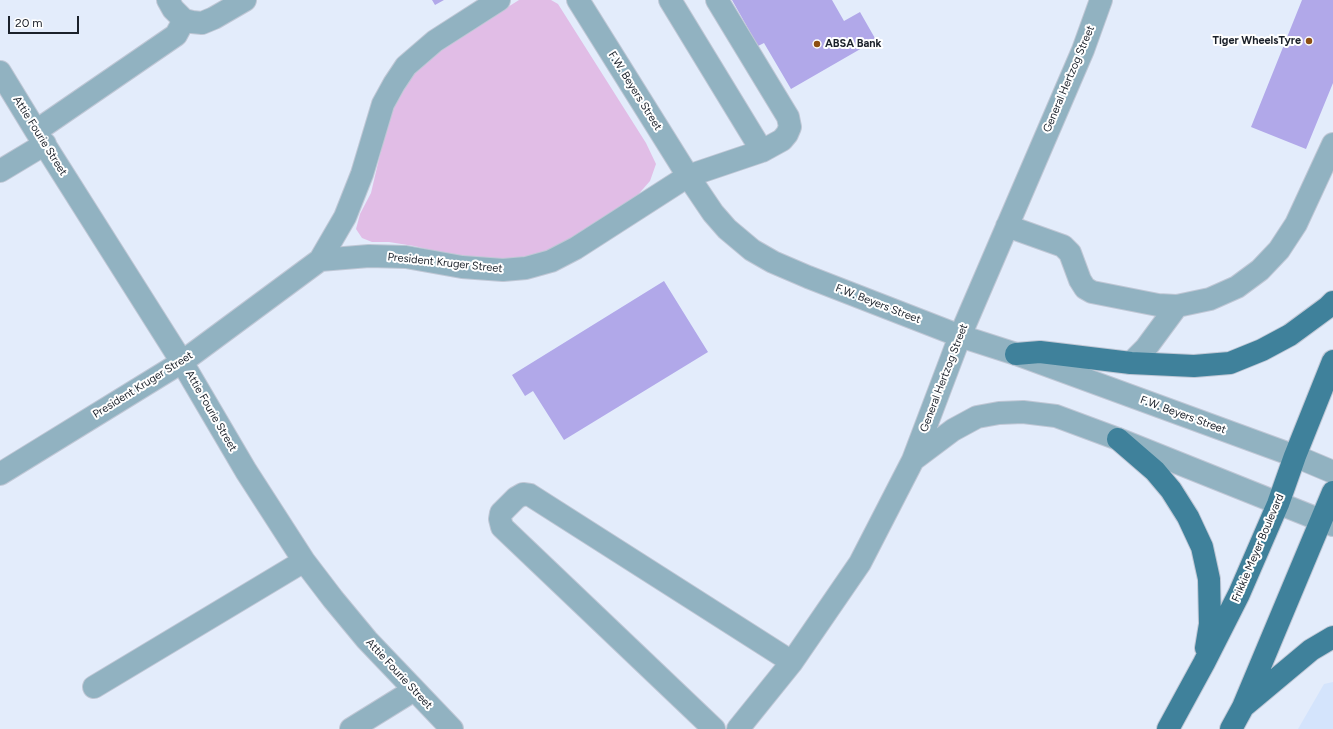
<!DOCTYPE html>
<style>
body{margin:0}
#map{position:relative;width:1333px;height:729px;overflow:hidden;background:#e3ecfb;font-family:Figtree,sans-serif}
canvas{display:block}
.scale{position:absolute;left:8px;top:16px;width:71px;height:18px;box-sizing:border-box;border:2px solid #1b212a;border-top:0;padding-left:5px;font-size:12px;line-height:14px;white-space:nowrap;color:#1b212a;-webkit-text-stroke:3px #fff;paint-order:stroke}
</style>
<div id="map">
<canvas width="1333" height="729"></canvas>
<div class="scale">20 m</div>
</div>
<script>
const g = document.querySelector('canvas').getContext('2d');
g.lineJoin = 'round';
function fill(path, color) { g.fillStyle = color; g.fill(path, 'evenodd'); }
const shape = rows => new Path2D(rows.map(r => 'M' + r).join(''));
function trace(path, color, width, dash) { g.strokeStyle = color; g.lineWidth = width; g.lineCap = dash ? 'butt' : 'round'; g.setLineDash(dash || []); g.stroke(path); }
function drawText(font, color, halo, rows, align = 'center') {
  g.font = font + ' Figtree,sans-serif'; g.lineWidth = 4; g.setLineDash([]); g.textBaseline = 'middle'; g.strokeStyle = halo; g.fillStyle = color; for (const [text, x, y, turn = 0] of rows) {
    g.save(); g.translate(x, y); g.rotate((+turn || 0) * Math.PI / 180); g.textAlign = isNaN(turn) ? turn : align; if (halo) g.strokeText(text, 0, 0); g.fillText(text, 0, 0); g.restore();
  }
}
fill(shape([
 [1333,682,1333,729,1298,729,1324,684]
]), '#d4e4fc');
fill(shape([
 [519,0,551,0,558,4,646,143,656,164,650,181,636,197,547,253,504,263,472,260,414,246,389,242,372,242,362,238,356,229,360,214,371,193,382,146,394,107,411,78,424,60]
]), '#e1bde6');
fill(shape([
 [432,0,444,0,435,5],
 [732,0,832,0,844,21,860,12,876,40,791,89,764,43,758,46],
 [1302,0,1333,0,1333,83,1306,149,1251,127],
 [664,281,708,352,564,440,533,391,525,396,512,375]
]), '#b1a8e9');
const minor = shape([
 [168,0,173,9,184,20,192,22,202,23,214,18,245,0],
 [578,0,688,176,713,213,727,229,752,250,773,262,808,277,960,336,1016,354,1295,456,1333,472],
 [670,0,762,151],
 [0,72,36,131,182,362,246,471,304,561,333,599,367,640,452,729],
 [36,131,176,35,184,20],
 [0,171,45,144],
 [1007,226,1063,246,1070,253,1080,280,1085,288,1092,292,1158,305,1177,306,1210,299,1237,287,1260,270,1279,250,1296,224,1333,144],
 [320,260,369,256,406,257,462,267,503,270,526,268,551,261,576,248,688,176,762,151,782,140,787,134,790,127,788,117,717,0],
 [1131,363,1146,348,1177,306],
 [913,460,953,430,977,417,999,413,1023,412,1056,416,1118,439,1333,525],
 [0,474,182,362,320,260,345,217,362,174,383,104,394,84,406,66,435,41,499,0],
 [94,687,304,561],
 [351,729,414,690],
 [714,729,502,527,500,519,501,513,516,498,523,494,530,495,792,662],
 [738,729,792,662,860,563,913,460,960,336,1083,50,1101,0]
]);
const major = shape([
 [1016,354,1040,352,1131,363,1194,366,1230,363,1262,350,1290,335,1328,307,1333,302],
 [1118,439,1155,471,1171,490,1188,517,1202,547,1209,579,1210,624,1206,648],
 [1244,706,1311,650,1333,637],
 [1168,729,1204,663,1239,594,1278,504,1295,456,1333,361],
 [1231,729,1243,707,1333,492]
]);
trace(minor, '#bfc7d5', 24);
trace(major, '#bfc7d5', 24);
trace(minor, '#91b2c1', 22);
trace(major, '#3f819b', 22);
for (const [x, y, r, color] of [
 [1309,41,4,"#8d4f13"],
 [817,44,4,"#8d4f13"]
]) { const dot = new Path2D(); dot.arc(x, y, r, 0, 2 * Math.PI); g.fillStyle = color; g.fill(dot); trace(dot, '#fff', 1.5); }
drawText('bold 11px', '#1b212a', '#fff', [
 ["Tiger WheelsTyre",1301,41],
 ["ABSA Bank",825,44,"left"]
], 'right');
drawText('11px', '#1b212a', '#fff', [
 ["General Hertzog Street",1069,79,-67],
 ["F.W. Beyers Street",635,91,58],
 ["Attie Fourie Street",40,136,58],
 ["President Kruger Street",445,263,6],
 ["F.W. Beyers Street",878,304,21],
 ["General Hertzog Street",944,378,-69],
 ["President Kruger Street",143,385,-32],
 ["Attie Fourie Street",211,411,60],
 ["F.W. Beyers Street",1183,415,20],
 ["Frikkie Meyer Boulevard",1258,548,-67],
 ["Attie Fourie Street",399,674,47]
]);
</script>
